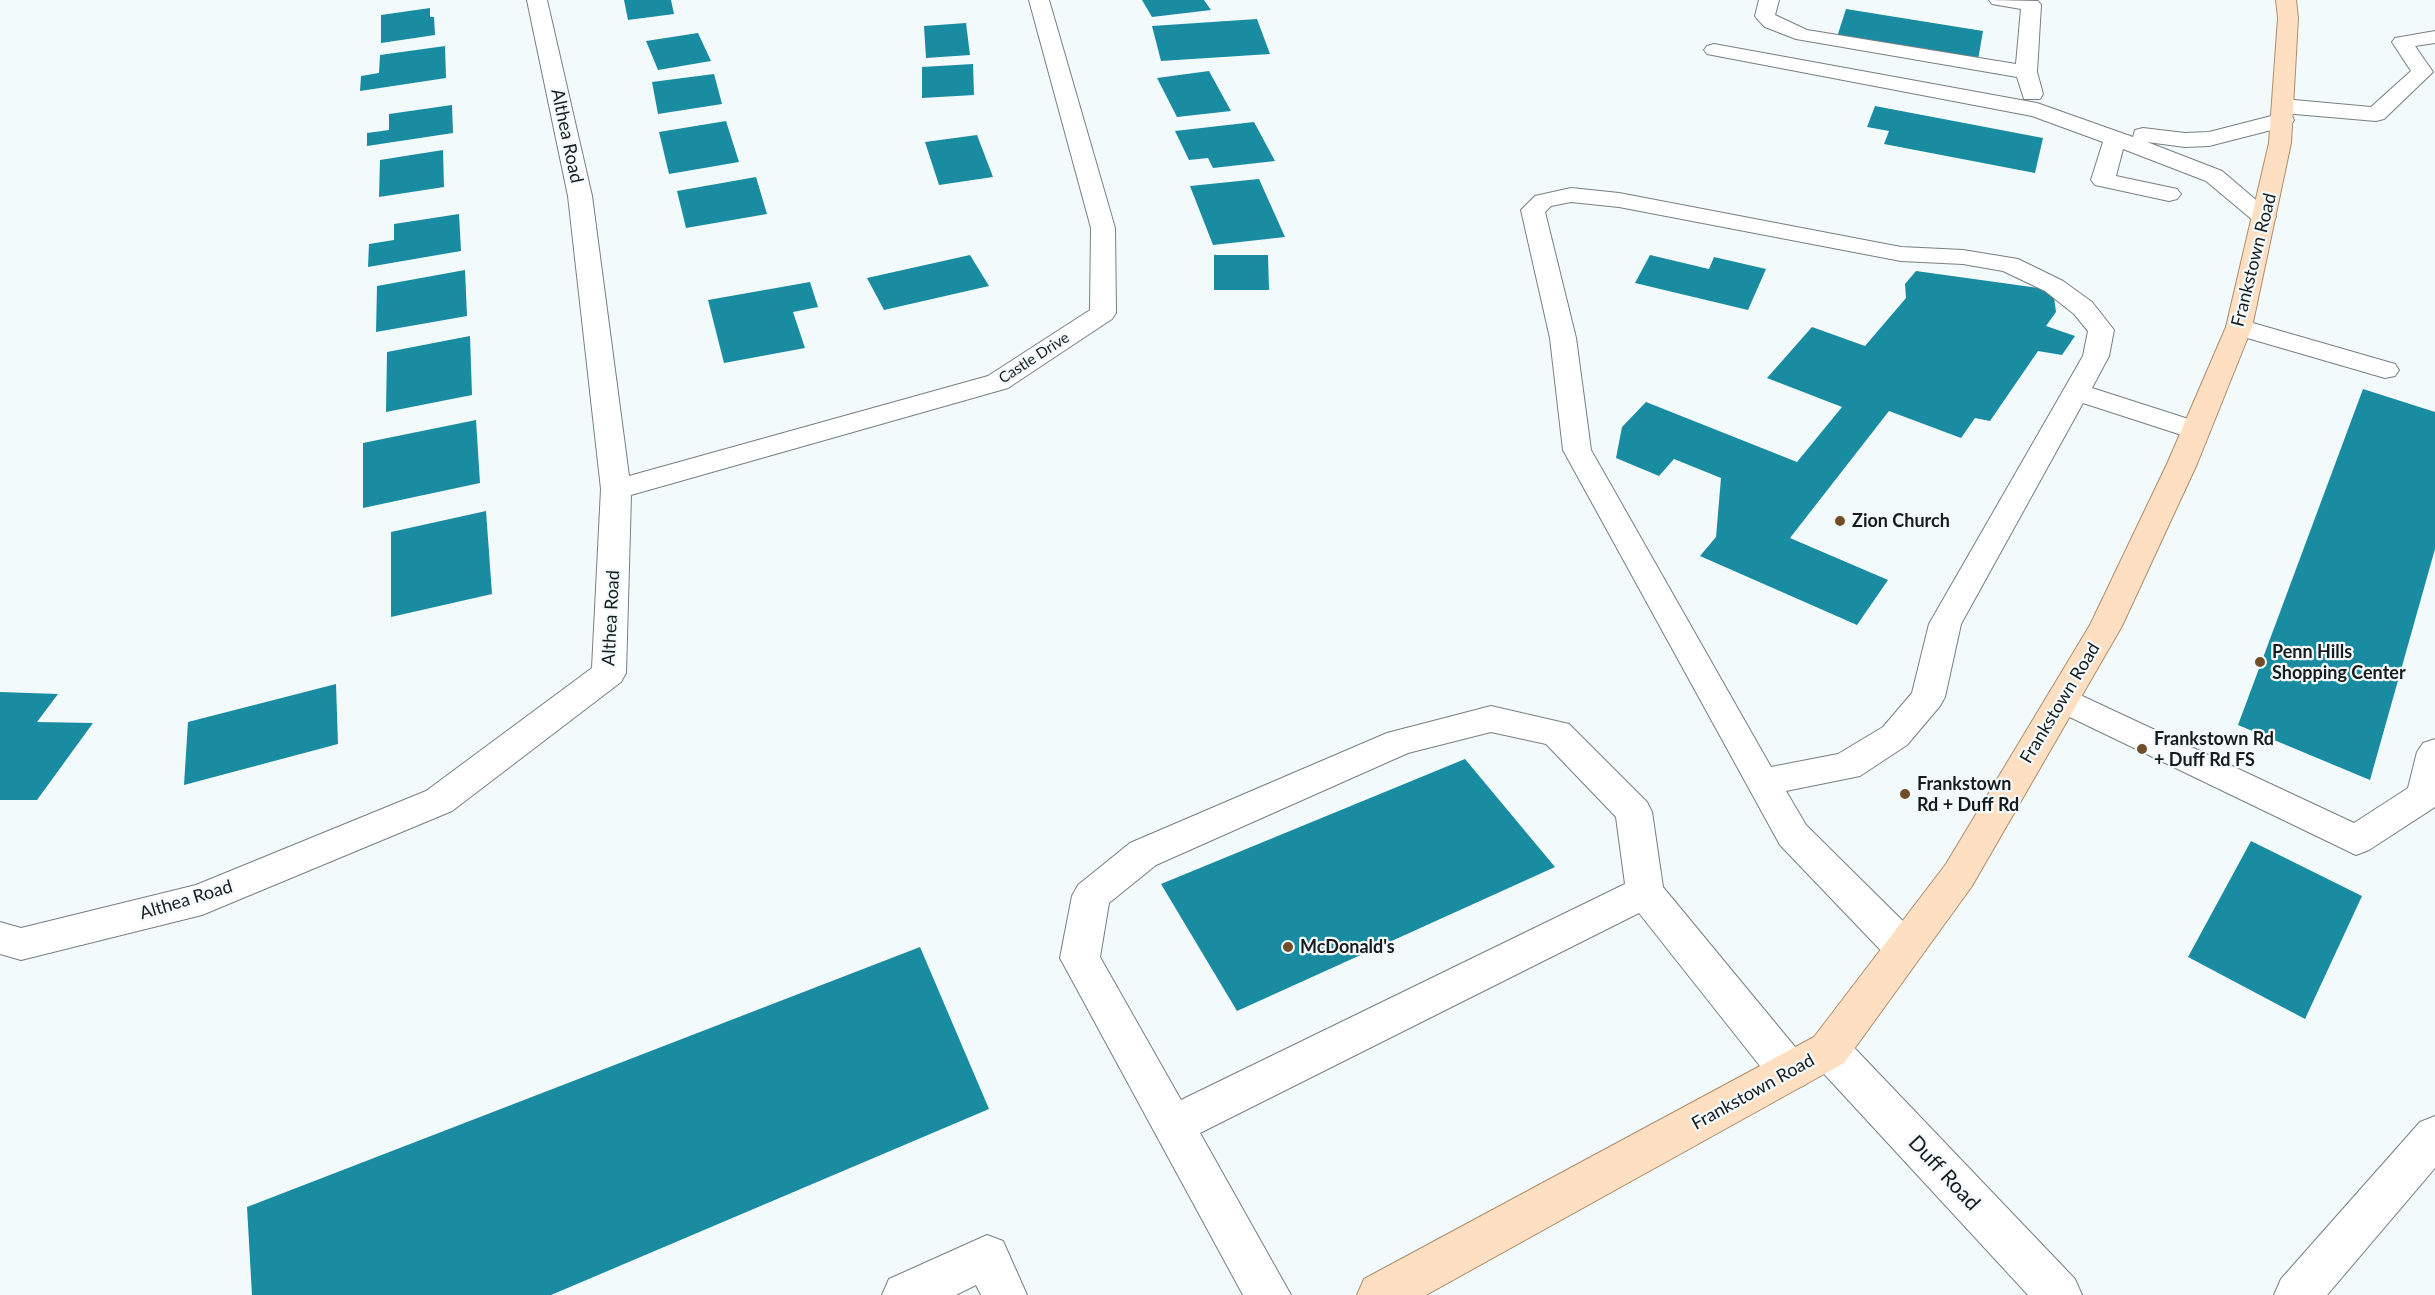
<!DOCTYPE html>
<style>
body{margin:0}
canvas{display:block;background:#f2fafc}
</style>
<canvas width="2435" height="1295"></canvas>
<script>
const g = document.querySelector('canvas').getContext('2d');
g.lineJoin = 'round';
function fill(path, color) { g.fillStyle = color; g.fill(path, 'evenodd'); }
const shape = rows => new Path2D(rows.map(r => 'M' + r).join(''));
function trace(path, color, width, dash) { g.strokeStyle = color; g.lineWidth = width; g.lineCap = dash ? 'butt' : 'round'; g.setLineDash(dash || []); g.stroke(path); }
function drawText(font, color, halo, rows, align = 'center') {
  g.font = font + ' Lato,sans-serif'; g.lineWidth = 4.5; g.setLineDash([]); g.textBaseline = 'middle'; g.strokeStyle = halo; g.fillStyle = color; for (const [text, x, y, turn = 0] of rows) {
    g.save(); g.translate(x, y); g.rotate((+turn || 0) * Math.PI / 180); g.textAlign = isNaN(turn) ? turn : align; if (halo) g.strokeText(text, 0, 0); g.fillText(text, 0, 0); g.restore();
  }
}
fill(shape([
 [624,0,671,0,674,14,628,20],
 [1142,0,1204,0,1211,10,1152,17],
 [430,8,430,17,434,17,435,35,381,43,381,15],
 [1846,9,1983,31,1978,60,1837,37],
 [1257,19,1270,54,1161,61,1152,26],
 [966,23,970,55,926,58,924,26],
 [698,33,711,61,658,70,646,41],
 [445,46,446,78,360,91,361,76,379,73,380,55],
 [973,64,974,95,922,98,922,67],
 [1209,71,1231,111,1177,117,1157,78],
 [714,74,722,104,658,114,652,82],
 [452,105,453,133,367,146,367,133,389,130,389,114],
 [1875,106,2043,138,2035,173,1884,144,1889,131,1867,127],
 [726,121,739,162,669,174,659,132],
 [1254,122,1275,161,1213,168,1208,158,1189,160,1175,131],
 [977,135,993,177,939,185,925,142],
 [443,150,444,187,379,197,380,160],
 [756,177,767,214,686,228,677,191],
 [1259,179,1285,237,1213,245,1190,186],
 [459,214,461,251,368,267,369,244,394,240,394,224],
 [970,255,989,286,884,310,867,278],
 [1214,255,1268,255,1269,290,1214,290],
 [1650,255,1709,269,1714,257,1766,269,1748,310,1635,283],
 [465,270,467,316,376,332,377,286],
 [1916,271,2053,290,2056,312,2046,326,2075,336,2062,355,2038,351,1990,421,1975,418,1961,438,1889,411,1790,538,1888,580,1857,625,1700,556,1716,537,1721,478,1674,459,1659,476,1616,458,1622,427,1646,402,1797,462,1842,407,1767,378,1812,327,1865,346,1906,298,1905,284],
 [810,282,818,307,793,312,805,348,724,363,708,300],
 [470,336,472,395,386,412,387,352],
 [2363,389,2435,412,2435,549,2370,780,2238,725],
 [476,420,480,483,363,508,363,443],
 [486,511,492,594,391,617,391,532],
 [336,684,338,744,184,785,188,722],
 [0,692,58,694,37,722,93,723,37,800,0,800],
 [1465,759,1555,867,1237,1011,1161,884],
 [2251,841,2362,896,2305,1019,2188,957],
 [920,947,989,1109,551,1295,252,1295,247,1207]
]), '#1a8ca1');
const minor = shape([
 [527,0,547,0,592,196,629,476,988,376,1090,310,1091,228,1029,0,1049,0,1115,228,1116,313,1112,319,1008,388,631,495,626,673,621,682,452,811,202,915,21,960,0,954,0,922,21,928,196,885,426,791,592,668,601,489,568,196,527,0],
 [1759,0,1779,0,1775,15,1807,30,2016,64,2021,9,1992,4,1989,0,2038,1,2041,5,2037,72,2043,94,2040,99,2024,99,2017,77,1796,39,1765,27,1758,20,1755,16,1759,0],
 [2435,31,2435,43,2415,46,2433,72,2384,119,2376,121,2283,113,2275,111,2272,106,2275,101,2283,99,2371,107,2411,71,2392,42,2395,38,2435,31],
 [1714,44,2037,103,2133,137,2135,130,2143,128,2185,133,2209,132,2283,113,2291,115,2294,120,2291,125,2209,146,2185,147,2147,142,2222,171,2276,217,2273,222,2264,224,2255,222,2206,181,2123,149,2116,176,2177,189,2181,194,2177,199,2169,201,2095,185,2091,180,2103,142,2032,116,1707,54,1704,50,1707,46,1714,44],
 [1571,188,1619,193,1901,247,1963,250,2018,259,2063,281,2092,302,2114,330,2109,356,2092,388,2204,424,2208,430,2204,436,2194,439,2083,403,1961,624,1945,697,1940,706,1907,745,1860,776,1786,791,1806,825,1918,936,1924,948,1918,960,1904,964,1890,960,1780,845,1563,450,1550,338,1521,210,1535,196,1571,188],
 [1571,202,1619,207,1901,261,1963,264,2003,271,2045,291,2074,314,2088,331,2083,356,1929,624,1912,693,1883,727,1838,754,1771,767,1591,450,1576,338,1545,212,1551,206,1571,202],
 [2239,319,2395,364,2399,370,2395,376,2385,378,2230,333,2226,327,2230,321,2239,319],
 [2063,687,2354,823,2408,788,2417,752,2423,743,2435,739,2435,807,2369,850,2356,855,2051,708,2046,699,2051,690,2063,687],
 [1491,706,1569,724,1647,802,1652,812,1663,887,1805,1059,1811,1072,1805,1085,1790,1091,1775,1085,1639,913,1200,1133,1291,1295,1243,1295,1060,958,1072,896,1078,885,1130,843,1387,733,1491,706],
 [1491,732,1546,744,1616,817,1625,884,1181,1100,1100,957,1109,903,1156,865,1408,753,1491,732],
 [1829,1032,1844,1037,2075,1279,2082,1295,2028,1295,1814,1063,1808,1050,1814,1037,1829,1032],
 [2435,1116,2435,1168,2327,1295,2274,1295,2281,1279,2420,1122,2435,1116],
 [987,1235,1003,1241,1027,1295,981,1295,976,1285,956,1295,882,1295,889,1279,987,1235]
]);
const major = shape([
 [2276,0,2296,0,2298,18,2291,143,2252,327,2197,464,2122,626,1972,886,1844,1063,1426,1295,1357,1295,1364,1279,1814,1037,1946,864,2090,625,2167,464,2226,327,2269,143,2278,18,2276,0]
]);
trace(minor, '#787f81', 2);
trace(major, '#ae8d6c', 2);
fill(minor, '#fff');
fill(major, '#fedfc1');
for (const [x, y, r, color] of [
 [1840,521,6,"#724e28"],
 [2260,662,6,"#724e28"],
 [2142,749,6,"#724e28"],
 [1905,794,6,"#724e28"],
 [1288,947,6,"#724e28"]
]) { const dot = new Path2D(); dot.arc(x, y, r, 0, 2 * Math.PI); g.fillStyle = color; g.fill(dot); trace(dot, '#f2fafc', 2); }
drawText('15px', '#181b1b', '#f2fafc', [
 ["Castle Drive",1034,358,-33]
]);
drawText('18px', '#181b1b', '#f2fafc', [
 ["Althea Road",567,136,78],
 ["Frankstown Road",2254,260,-76],
 ["Althea Road",611,618,-87],
 ["Frankstown Road",2060,703,-59],
 ["Althea Road",186,900,-17],
 ["Frankstown Road",1753,1092,-29]
]);
drawText('bold 18px', '#181b1b', '#f2fafc', [
 ["Zion Church",1852,521],
 ["Penn Hills",2272,652],
 ["Shopping Center",2272,673],
 ["Frankstown Rd",2154,739],
 ["+ Duff Rd FS",2154,760],
 ["Frankstown",1917,784],
 ["Rd + Duff Rd",1917,805],
 ["McDonald's",1300,947]
], 'left');
drawText('21px', '#181b1b', '#f2fafc', [
 ["Duff Road",1944,1173,47]
]);
</script>
